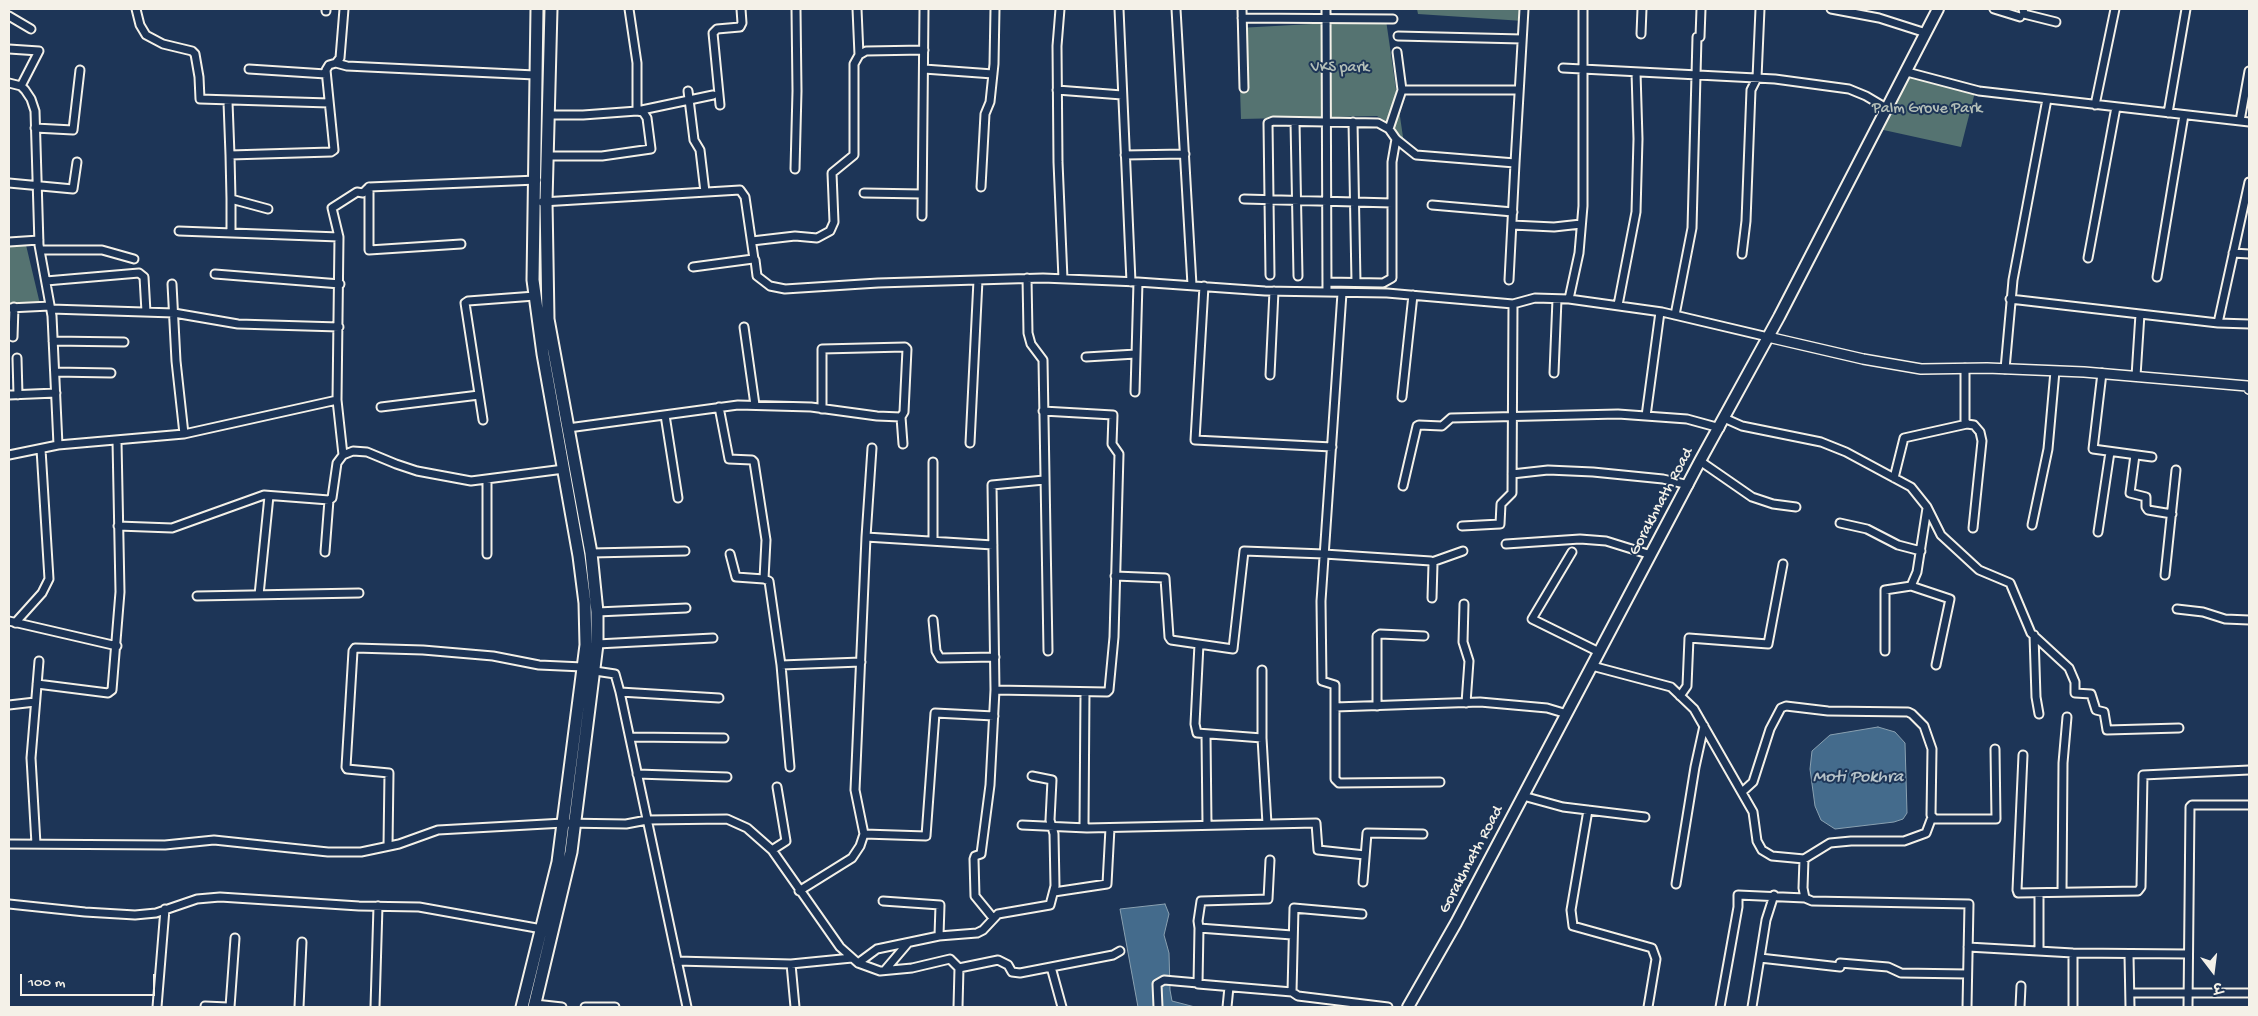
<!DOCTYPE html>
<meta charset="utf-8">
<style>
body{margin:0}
#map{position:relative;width:2258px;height:1016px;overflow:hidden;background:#1d3557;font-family:"Gochi Hand","Playpen Sans Deva",sans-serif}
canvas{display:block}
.frame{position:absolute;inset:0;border:10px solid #f4f1e8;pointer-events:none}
.north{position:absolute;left:2188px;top:946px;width:50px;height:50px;-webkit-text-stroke:4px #1d3557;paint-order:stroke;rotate:165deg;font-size:14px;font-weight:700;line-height:20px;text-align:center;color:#f4f1e8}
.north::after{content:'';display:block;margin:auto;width:18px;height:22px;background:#f4f1e8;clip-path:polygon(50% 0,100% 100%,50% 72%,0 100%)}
.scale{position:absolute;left:20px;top:974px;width:135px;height:22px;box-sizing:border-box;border:2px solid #f4f1e8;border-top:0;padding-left:6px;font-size:15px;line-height:18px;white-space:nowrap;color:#f4f1e8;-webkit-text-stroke:4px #1d3557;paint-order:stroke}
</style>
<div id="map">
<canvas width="2258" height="1016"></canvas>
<div class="frame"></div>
<div class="north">उ</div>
<div class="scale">100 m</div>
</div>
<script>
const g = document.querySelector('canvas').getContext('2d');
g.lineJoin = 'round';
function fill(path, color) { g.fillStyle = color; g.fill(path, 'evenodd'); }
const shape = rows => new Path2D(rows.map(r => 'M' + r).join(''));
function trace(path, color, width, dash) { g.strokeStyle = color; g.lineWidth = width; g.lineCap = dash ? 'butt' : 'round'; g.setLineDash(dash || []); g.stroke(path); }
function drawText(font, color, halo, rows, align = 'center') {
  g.font = font + ' "Gochi Hand",sans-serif'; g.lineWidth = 4; g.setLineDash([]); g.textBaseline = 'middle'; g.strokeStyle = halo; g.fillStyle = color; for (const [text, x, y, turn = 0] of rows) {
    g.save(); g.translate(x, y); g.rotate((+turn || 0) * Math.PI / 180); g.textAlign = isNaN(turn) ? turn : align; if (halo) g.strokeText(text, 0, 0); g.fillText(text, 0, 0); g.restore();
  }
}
fill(shape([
 [1417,9,1524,9,1523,21,1418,14],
 [1386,20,1404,144,1389,123,1377,116,1241,119,1238,28],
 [1907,73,1975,92,1961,147,1879,129],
 [26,245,40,304,9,305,9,247]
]), '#557371');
const water = shape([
 [1878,727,1895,732,1905,743,1907,813,1903,819,1894,822,1835,829,1821,820,1815,806,1810,769,1812,751,1830,735,1878,727],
 [1165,904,1169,914,1164,935,1169,953,1170,990,1172,1001,1195,1007,1138,1007,1120,909,1165,904]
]);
fill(water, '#446b8c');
trace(water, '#8aa1b1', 1);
const minor = shape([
 [136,9,140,25,146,35,163,44,192,51,195,54,199,77,200,99,329,103],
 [629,9,637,63,637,111,713,95],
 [857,9,859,55],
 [1060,9,1057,46,1058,162,1063,279],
 [1119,9,1131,282],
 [1176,9,1192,285],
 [1242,9,1244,88],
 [1326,9,1327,292],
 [1831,9,1879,18,1926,33],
 [1994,9,2020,17],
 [2023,9,2024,14,2056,22],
 [326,11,326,9],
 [9,16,31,29],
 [1242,18,1393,19],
 [1641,34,1642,9],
 [1398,36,1522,39],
 [1700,37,1701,9],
 [9,49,39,51,21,86],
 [1397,52,1402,90],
 [336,63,347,66,535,75],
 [1563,68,1775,79,1849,89,1866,96,1888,109],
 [249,69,326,74],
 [924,69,993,74],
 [1907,72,1979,91,2249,122],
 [9,83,21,86,25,90,31,99,35,111,39,245,52,316,58,445],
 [1057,90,1122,95],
 [688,91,694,140,700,150,705,192],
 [228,102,230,155],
 [720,105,713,33,717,29,740,27,742,23,741,9],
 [2095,105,2115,9],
 [2168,113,2186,9],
 [2240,121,2249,71],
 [1295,122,1298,276],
 [1353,122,1356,282],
 [35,128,73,130,80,70],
 [1389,129,1402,90,1519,90],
 [1125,155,1185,154],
 [549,156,602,156,651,149,647,118,643,112,637,111,583,115,549,115],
 [1515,163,1524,9],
 [795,169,797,91,796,9],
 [9,183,73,189,77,162],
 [981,187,985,114,990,102,994,64,995,9],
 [864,193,922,194],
 [231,199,230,155,331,152,334,150,326,70,329,65,336,63,340,58,344,9],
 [1244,199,1392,203],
 [542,202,740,190,745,197,754,259],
 [1432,205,1513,212],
 [922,216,924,9],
 [1512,225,1554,227,1581,224],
 [179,231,339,237],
 [231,233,231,199,268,209],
 [752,241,795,236,817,238,830,231,834,222,832,173,854,155,854,64,859,55,866,51,924,50],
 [9,242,39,240],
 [461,244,369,250,369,187,537,180],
 [40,250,102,250,134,259],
 [2233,253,2249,254],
 [1742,254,1746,221,1751,90,1757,78,1760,9],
 [2088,258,2116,107],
 [693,267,753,259,755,260,757,276,770,286,785,289,878,283,1043,278,1138,282,1265,291,1387,293,1513,304,1535,298,1569,299,1662,312,1768,337],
 [215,274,340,284],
 [1270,275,1268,123,1273,121,1378,123,1389,129,1396,139,1416,155,1515,163,1509,280],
 [2157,277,2184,115],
 [1027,278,1028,333,1031,344,1043,360,1048,651],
 [46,281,139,273,144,277,146,312],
 [1327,282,1383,283,1392,278,1392,162,1396,139],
 [172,284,176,361,184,434],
 [1204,286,1195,440,1332,447],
 [1342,293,1321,601,1322,681,1335,685,1335,779,1339,783,1440,782],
 [1569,299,1579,253,1583,206,1583,9],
 [2010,299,2218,323,2249,324],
 [1618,305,1636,212,1638,139,1636,72],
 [9,308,50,306],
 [51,309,174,313,238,324,339,327],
 [1675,315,1692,228,1697,37],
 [2218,323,2249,182],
 [744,327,755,405],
 [13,337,14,307],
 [53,341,124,342],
 [1086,357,1136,354],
 [17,358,18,395],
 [1965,368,1965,421,1967,424,1974,425,1980,432,1982,441,1973,528],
 [2005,369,2013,280,2047,99],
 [55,372,111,373],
 [1554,373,1557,299],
 [2102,373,2093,449,2152,457],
 [1270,375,1274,291],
 [2136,376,2140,314],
 [1135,392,1138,282],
 [9,395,56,393],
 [1402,397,1413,295],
 [381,407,479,395],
 [719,407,729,459,752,460,754,462,766,540,764,579],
 [822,409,822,349,905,347,907,349,904,412,901,417],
 [1043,411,1113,415,1112,444,1119,454,1114,637,1109,690,1107,692,995,690,992,485,1044,480],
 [665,415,678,498],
 [1646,416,1660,312],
 [1724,418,1742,426,1821,442,1846,452,1911,487,1927,507,1941,535,1979,570,2010,583,2031,633,2069,668,2075,682,2075,693,2091,694,2096,710,2104,712,2107,730,2179,728],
 [483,420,465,303,468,301,535,296],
 [568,428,738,405,811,407,877,416,901,417,903,444],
 [970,443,978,280],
 [872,448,866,537,993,545],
 [9,455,58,445,184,434,337,400],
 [343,455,337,400,339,237,332,208,357,192,363,193,369,187],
 [2135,455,2130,493,2146,497,2146,507,2148,510,2172,514],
 [1700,461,1752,497,1773,504,1796,507],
 [933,462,933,541],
 [1512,474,1548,470,1593,472,1663,479,1689,485],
 [1894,478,1904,438,1967,424],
 [487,479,487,554],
 [1403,486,1417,426,1419,425,1442,426,1451,418,1618,414,1687,419,1720,428],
 [1840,523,1867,529,1898,545,1921,551],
 [2032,525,2048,449,2055,371],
 [118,526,172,528,264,495,329,500,332,498,337,463,343,455,353,451,367,452,396,464,417,471,471,481,564,469],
 [1462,526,1500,524,1501,504,1512,493,1513,304],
 [2098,532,2110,452],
 [1506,544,1580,539,1606,541,1651,555],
 [325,552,329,500],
 [1572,552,1532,619,1599,652],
 [591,553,685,551],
 [730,554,736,577,764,579,769,581,781,665,790,767],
 [1432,562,1463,551],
 [2165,575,2176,470],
 [1115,576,1165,578,1169,637,1171,640,1233,649,1244,551,1324,554,1431,561,1433,564,1432,598],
 [1911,586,1950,599,1936,665],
 [259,595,269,496],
 [197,596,359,593],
 [1464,604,1463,642,1469,661,1466,703],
 [2177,609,2203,612,2225,619,2249,620],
 [597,612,686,608],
 [933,620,936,651,940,658,995,657],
 [9,621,117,646],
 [15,623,42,593,49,579,41,449],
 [2034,635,2036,697,2039,714],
 [597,644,713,638],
 [1199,644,1195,724,1197,733,1262,738],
 [1885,651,1885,590,1911,586,1917,572,1927,508],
 [781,665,861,662],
 [1592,666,1671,687,1694,709,1753,812,1757,841,1762,850,1772,856,1804,859,1803,888,1805,898,1812,901,1969,904,1967,1007],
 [1262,670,1262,738,1267,824],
 [595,671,615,674,620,692,687,1007],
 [37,684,108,693,112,690,120,592,117,441],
 [620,692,719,698],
 [1085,692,1084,825,1087,828,1316,823,1318,850,1365,855],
 [1680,696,1687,686,1689,638,1768,644,1783,564],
 [9,705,35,702],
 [1377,706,1377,636,1380,634,1424,636],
 [1335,707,1480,702,1547,708,1567,714],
 [1206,735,1207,825],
 [630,737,724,738],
 [2023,755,2017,890,2018,893,2138,891,2141,887,2143,775,2249,770],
 [637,774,727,777],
 [1742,792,1753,782,1770,729,1781,708,1786,706,1828,711,1908,712,1912,714,1924,726,1932,749,1931,815,1935,819,1996,819,1995,749],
 [1523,796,1563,807,1645,817],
 [1588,810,1571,910,1573,926,1652,948,1656,959,1648,1007],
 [1022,825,1087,828],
 [864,834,926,836,935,713,994,716],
 [9,844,165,845,214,840,328,852,361,852,399,844,438,830,564,823,626,824,647,820,727,819,747,828,772,850,840,947,858,963,880,971,912,968,950,959,959,968,958,1007],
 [36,844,31,758,39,661],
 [388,846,389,773,347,769,346,767,353,651,355,648,423,650,493,656,539,665,583,667],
 [772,850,786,841,777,787],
 [1804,859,1830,843,1851,841,1904,841,1926,833,1932,817],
 [1270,860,1268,899,1201,901,1198,921,1199,928,1292,935],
 [1363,882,1367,833,1423,834],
 [1676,884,1695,767,1704,726],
 [799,891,852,858,860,846,864,834,855,790,866,537],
 [1054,892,1107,884,1110,828],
 [2062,892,2063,763,2067,717],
 [883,901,940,905,939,936],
 [9,904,85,912,135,915,156,913,197,899,220,897,359,906,419,907,542,929],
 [1362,914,1294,908,1292,992,1298,996,1388,1007],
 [993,918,975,896,974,859,975,856,981,854,990,785,995,690],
 [1199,928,1198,984,1292,992],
 [1968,947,2073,953,2188,954],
 [2039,950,2039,894],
 [2073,953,2073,1007],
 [2129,955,2130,1007],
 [1760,958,1840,967],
 [677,961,791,964,852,958],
 [858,963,877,949,939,936,977,933,983,930,998,914,1050,905,1055,886,1054,834,1050,820,1052,780,1032,776],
 [1840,963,1888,967,1901,973,1967,974],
 [791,964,795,1007],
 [1051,967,1062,1007],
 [959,968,998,960,1008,965,1012,972,1020,973,1113,955,1120,951],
 [885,970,908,943],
 [2130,993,2249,993],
 [535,1004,562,1007],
 [205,1006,228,1007],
 [157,1007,165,909],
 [230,1007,235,938],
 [299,1007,302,942],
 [375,1007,378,906],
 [585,1007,615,1007],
 [1158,1007,1157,984,1164,980,1198,983],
 [1227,1007,1229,987],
 [1720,1007,1738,907,1738,895,1805,898],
 [1752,1007,1766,920,1774,895],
 [2020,1007,2021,986],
 [2188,1007,2190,807,2192,805,2249,805]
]);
const tertiary = shape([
 [1768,337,1863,359,1921,369,1987,368,2084,372,2247,386,2249,389]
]);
const secondary = shape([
 [1408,1007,1456,923,1700,461,1779,317,1938,9]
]);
const primary = shape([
 [522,1007,558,862,586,645,585,603,579,556,543,354,533,280,537,9],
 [534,1007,571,852,597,644,597,612,591,553,548,319,546,201,551,9]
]);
trace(minor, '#f4f1e8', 11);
trace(tertiary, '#f4f1e8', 12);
trace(secondary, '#f4f1e8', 14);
trace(primary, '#f4f1e8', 15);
trace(minor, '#1d3557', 7);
trace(tertiary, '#1d3557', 9);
trace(secondary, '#1d3557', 10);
trace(primary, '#1d3557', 11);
drawText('16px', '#b4bfb8', '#1d3557', [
 ["VKS park",1340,69],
 ["Palm Grove Park",1927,110]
]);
drawText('16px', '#f4f1e8', '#1d3557', [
 ["Gorakhnath Road",1662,502,-62],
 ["Gorakhnath Road",1472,860,-62]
]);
drawText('italic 18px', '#b6c2c8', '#1d3557', [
 ["Moti Pokhra",1858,778]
]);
</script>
